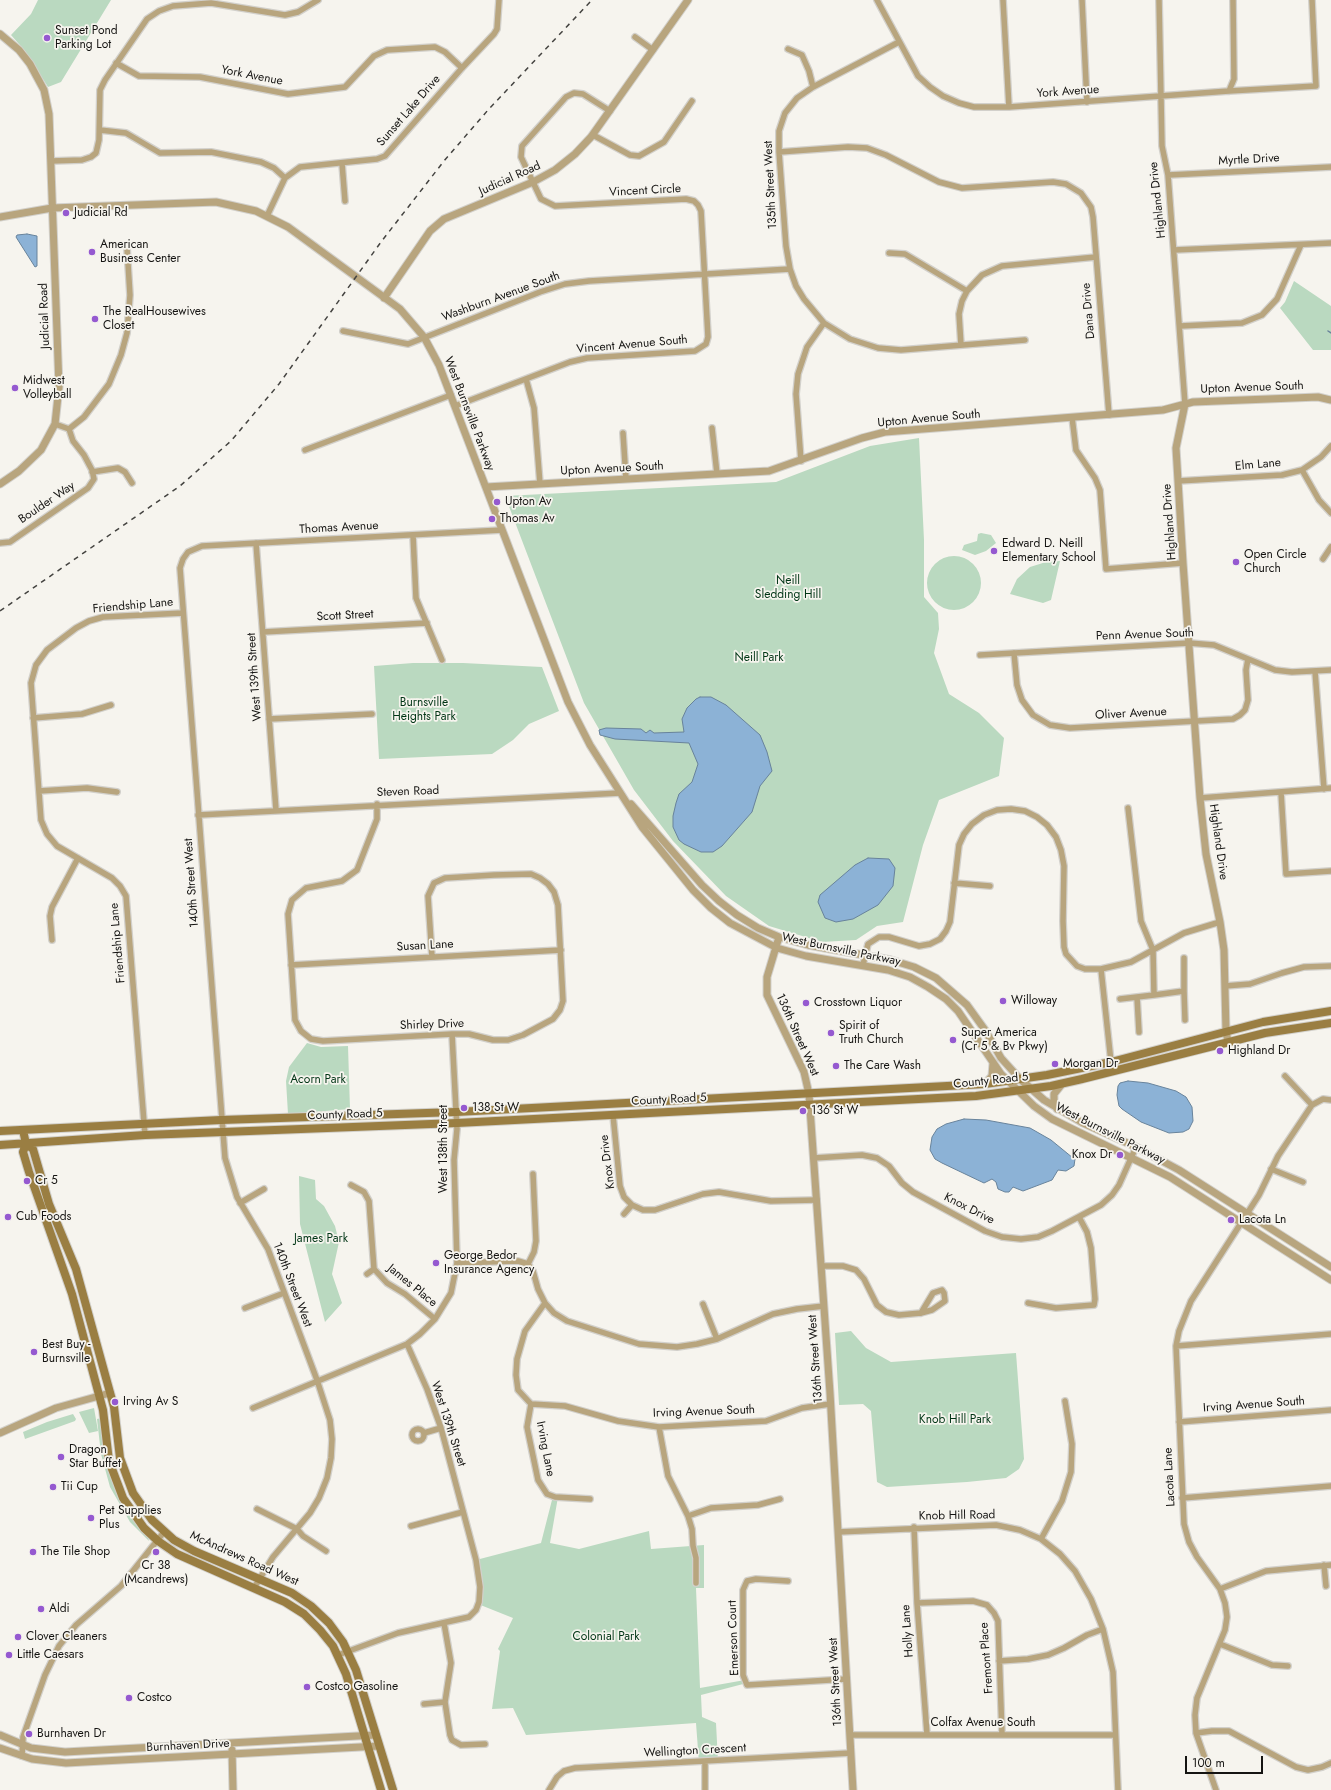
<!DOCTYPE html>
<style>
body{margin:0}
#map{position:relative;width:1331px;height:1790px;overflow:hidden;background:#f6f4ee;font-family:Jost,sans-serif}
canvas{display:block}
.scale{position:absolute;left:1185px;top:1756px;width:78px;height:18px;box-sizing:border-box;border:2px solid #151412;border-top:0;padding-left:5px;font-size:12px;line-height:14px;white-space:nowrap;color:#151412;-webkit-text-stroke:3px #f6f4ee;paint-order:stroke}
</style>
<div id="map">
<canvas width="1331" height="1790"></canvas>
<div class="scale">100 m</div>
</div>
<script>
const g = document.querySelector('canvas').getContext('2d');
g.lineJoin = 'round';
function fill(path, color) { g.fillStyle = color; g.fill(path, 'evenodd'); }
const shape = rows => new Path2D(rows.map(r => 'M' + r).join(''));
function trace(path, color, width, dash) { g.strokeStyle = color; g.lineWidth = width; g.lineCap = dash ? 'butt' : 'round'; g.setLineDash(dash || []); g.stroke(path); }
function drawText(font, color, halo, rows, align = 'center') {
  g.font = font + ' Jost,sans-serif'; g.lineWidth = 3.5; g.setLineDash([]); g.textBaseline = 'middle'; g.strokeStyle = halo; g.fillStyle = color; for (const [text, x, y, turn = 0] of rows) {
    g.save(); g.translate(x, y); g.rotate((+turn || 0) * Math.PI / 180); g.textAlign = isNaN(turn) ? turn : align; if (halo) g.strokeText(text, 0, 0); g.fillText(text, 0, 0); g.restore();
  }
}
fill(shape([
 [38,0,111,0,61,82,48,87,25,51,11,35,31,14],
 [1294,281,1331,306,1331,350,1313,350,1280,308,1285,302],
 [919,438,924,540,924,597,938,613,939,629,934,653,949,694,979,713,1004,738,999,776,939,800,923,845,903,922,877,926,856,940,822,942,769,926,726,896,673,841,634,790,584,703,505,496,776,482,870,446],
 [981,533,991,535,996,543,986,551,975,555,962,550,964,545,977,541,978,534],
 '927 583a27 27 0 1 1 54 0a27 27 0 1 1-54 0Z',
 [1060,561,1051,600,1043,603,1010,594,1017,579,1030,567,1046,562],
 [413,663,463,663,542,667,559,711,529,724,513,740,492,754,379,759,374,666],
 [307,1043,321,1047,348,1046,350,1109,288,1114,286,1081,289,1067],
 [299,1176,315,1180,316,1199,324,1206,335,1226,339,1242,332,1274,342,1303,325,1322,300,1224],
 [851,1331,866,1348,891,1362,1016,1353,1024,1459,1019,1469,1006,1478,967,1482,887,1487,877,1482,871,1411,863,1404,839,1405,835,1333],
 [94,1408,98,1431,89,1433,79,1412],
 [73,1414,76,1419,75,1421,25,1439,23,1432,47,1422],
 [101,1418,106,1460,113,1484,125,1509,148,1537,149,1541,130,1522,110,1487,101,1454,97,1419],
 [553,1496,558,1497,550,1543,579,1549,649,1531,651,1549,704,1545,704,1588,696,1588,700,1688,745,1680,747,1683,701,1695,702,1717,716,1723,718,1762,699,1763,696,1723,526,1735,513,1708,492,1709,500,1651,498,1649,513,1618,478,1604,476,1560,541,1543]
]), '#bad9c0');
const water = shape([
 [27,234,37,236,37,266,35,267,16,237,17,235,27,234],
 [700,697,711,697,726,705,760,735,767,752,772,771,760,786,752,812,722,846,713,852,701,852,684,844,679,840,673,827,673,816,676,803,679,794,692,782,698,764,689,743,615,739,600,735,599,730,606,728,641,729,646,733,650,730,654,733,684,732,682,719,687,708,696,699,700,697],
 [868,858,889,859,895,868,893,886,878,905,853,919,836,922,825,918,818,902,820,895,855,865,868,858],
 [1128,1081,1148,1083,1176,1091,1186,1097,1192,1107,1193,1121,1189,1129,1183,1132,1169,1133,1141,1122,1122,1109,1119,1106,1117,1095,1118,1086,1120,1083,1128,1081],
 [964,1119,986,1120,1030,1128,1051,1140,1073,1158,1075,1159,1074,1166,1066,1171,1058,1170,1052,1180,1023,1191,1013,1187,1009,1192,1005,1192,998,1189,996,1182,992,1179,984,1183,942,1163,935,1159,930,1150,932,1137,937,1129,946,1124,964,1119]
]);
fill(water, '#8cb2d6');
trace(water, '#68839b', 1);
trace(shape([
 [1328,331,1331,333]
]), '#68839b', 1.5);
const minor = shape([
 [877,0,918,76,930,87,943,96,959,103,974,107,1009,107,1229,91,1316,86,1312,0],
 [1003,0,1009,107],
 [1082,0,1087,102],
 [1159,0,1162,146,1168,175,1185,404],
 [635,37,653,50],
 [899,42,813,87,797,98,785,113,779,131,779,152,786,246,790,269,796,286,804,299,824,323,850,339,878,348,901,350,1025,340],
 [788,49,802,55,809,71,813,87],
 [116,63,139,76,200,77,288,94,345,87,374,56,387,50,435,47,445,52,462,68],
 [1229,91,1234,79,1233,0],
 [100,130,126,133,160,153,211,152,261,162,274,168,285,178],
 [593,135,630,155,639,156,664,142,692,101],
 [779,152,848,147,867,148,886,155,939,182,962,188,1053,182,1066,184,1081,193,1091,207,1093,217,1109,415],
 [51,161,82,160,91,157,96,153,99,140,100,90,105,80,147,19,159,11,173,6,211,3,285,15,298,12,318,0],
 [342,163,345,201],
 [1168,175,1331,167],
 [267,216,285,178,300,167,377,159,385,156,462,68,494,34,497,29,499,0],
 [1174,250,1331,243],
 [889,253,905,254,967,291],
 [1180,326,1242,323,1262,315,1277,299,1301,245],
 [343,331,408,344,540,292,565,284,589,281,790,269],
 [961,345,959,314,962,301,967,291,982,275,1002,266,1096,257],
 [526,379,534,408,540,484],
 [455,406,570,362,587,358,695,351,706,344,708,337,701,211,698,205,694,201,686,199,555,206,541,199,521,157,522,146,566,97,574,93,583,94,610,111],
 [1072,417,1076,450,1095,478,1100,490,1106,569,1183,563],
 [55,424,69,429,84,417,109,384,121,355,127,333,130,295,127,248],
 [712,428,717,474],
 [623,433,626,479],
 [305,450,451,395],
 [801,461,796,394,798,374,807,347,824,323],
 [1302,470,1319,500,1331,513],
 [92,472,118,468,125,472,132,483],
 [1178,481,1282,475,1302,470,1321,457,1331,446],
 [413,535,416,598,442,660],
 [0,543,10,542,88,488,94,479,92,470,84,455,73,441,69,429],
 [256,543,276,810],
 [1323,559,1331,547],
 [263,632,427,623],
 [1014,653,1017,685,1022,700,1033,715,1050,725,1070,728,1233,719,1240,715,1245,710,1248,700,1246,670,1248,659],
 [980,655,1189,643,1214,645,1275,670,1292,672,1331,670],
 [1315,671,1324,789],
 [33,718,82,714,111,705],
 [269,719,372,714],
 [39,791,87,788,117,792],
 [1281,792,1286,874,1331,871],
 [1200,798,1331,788],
 [377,804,377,819,357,870,342,881,306,888,292,900,288,914,295,1020,301,1031,311,1039,323,1041,452,1034,469,1034,493,1040,508,1040,523,1035,553,1019,560,1010,563,1001,558,905,554,892,548,884,540,878,531,874,494,875,445,878,434,883,428,896,432,957],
 [198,815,620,793],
 [954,883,990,886],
 [52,940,50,916,52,907,78,858],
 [291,965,561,950],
 [863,965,868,944,879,937,889,937,919,946,930,944,940,939,946,931,950,922,959,845,964,834,972,824,984,815,997,810,1011,809,1025,811,1037,817,1047,825,1056,837,1061,850,1064,866,1063,921,1064,947,1066,954,1077,966,1085,969,1101,969,1131,962,1184,933,1220,922],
 [1101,969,1111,1062],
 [1225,986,1250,984,1282,973,1304,967,1331,966],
 [1184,991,1184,958],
 [1154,995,1184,991,1185,1020],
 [1137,997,1139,1032],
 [1120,999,1154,995,1153,950,1141,921,1128,808],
 [1285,1076,1312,1105],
 [1312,1105,1323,1099,1331,1100],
 [613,1115,620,1186,624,1197,632,1205,643,1210,655,1210,703,1194,719,1192,771,1201,817,1200],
 [145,1135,126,896,120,886,112,878,57,846,47,834,41,820,31,683,36,665,47,650,76,628,89,621,103,617,183,613],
 [814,1158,862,1155,877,1158,889,1166,902,1183,913,1192,985,1231,1002,1237,1021,1239,1038,1237,1052,1231,1101,1205,1112,1195,1119,1185,1136,1147],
 [1271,1169,1303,1182],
 [533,1174,536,1241,534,1252,528,1264,533,1271,538,1289,545,1303,554,1313,567,1321,639,1344,677,1347,697,1344,717,1339,773,1314,797,1309,824,1306],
 [351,1185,364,1192,369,1201,374,1269,387,1283,405,1294,435,1319],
 [240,1203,264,1189],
 [624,1214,632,1205],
 [457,1263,518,1261,528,1264],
 [821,1266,843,1266,856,1270,864,1279,877,1305,886,1312,899,1315,921,1313,932,1310,945,1301,944,1293,942,1290,933,1293,921,1313],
 [367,1274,374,1269],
 [545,1303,525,1331,517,1359,516,1375,518,1390,531,1404,527,1427,538,1480,547,1494,555,1497,590,1499],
 [1028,1303,1056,1308,1094,1305,1095,1299,1091,1248,1087,1232,1079,1217],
 [703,1304,717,1339],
 [245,1308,284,1293],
 [1176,1346,1331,1334],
 [531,1404,565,1406,618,1421,659,1427,766,1421,802,1408,830,1404],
 [253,1408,407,1344,420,1334,435,1319,451,1293,457,1263,454,1160,457,1129,452,1034],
 [1179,1422,1331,1410],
 [659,1427,668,1476,688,1516,692,1529,693,1546,696,1558,696,1583],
 '412 1435a6 6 0 1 1 12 0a6 6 0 1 1-12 0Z',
 [424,1433,441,1428],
 [1182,1498,1331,1486],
 [257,1509,297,1529,303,1536,326,1551],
 [688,1516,711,1508,758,1505,780,1499],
 [411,1526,463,1512],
 [914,1527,917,1603,927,1734],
 [838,1532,996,1525,1020,1530,1041,1539,1060,1554,1075,1571,1091,1599,1103,1629,1113,1672,1118,1790],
 [1041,1539,1062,1501,1071,1472,1072,1444,1065,1401],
 [1324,1565,1326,1586],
 [788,1581,756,1579,747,1581,743,1590,743,1675,747,1685,847,1679],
 [254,1588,273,1557,310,1513,319,1498,327,1478,331,1458,332,1439,330,1420,317,1380,268,1249,237,1197,225,1158,180,568,183,559,188,552,202,546,502,530],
 [1220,1589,1266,1571,1331,1565],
 [917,1603,973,1601,987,1605,994,1613,998,1621,1002,1734],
 [444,1623,451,1663,445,1702,450,1735,452,1740,461,1745,485,1744],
 [1220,1644,1272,1665,1288,1666],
 [338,1655,398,1633,469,1617,476,1610,479,1602,480,1587,476,1560,441,1428,427,1389,407,1344],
 [999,1661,1028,1659,1048,1655,1064,1648,1087,1635,1103,1629],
 [424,1704,445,1702],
 [1196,1733,1212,1731,1229,1731,1296,1767,1308,1770,1322,1767,1331,1763],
 [850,1735,1115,1735],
 [22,1756,23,1737,45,1675,59,1646,76,1625,121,1586,164,1532],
 [705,1762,705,1790],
 [549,1790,557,1777,564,1771,575,1768,851,1753],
 [1216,1790,1196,1733,1195,1715,1197,1698,1225,1630,1227,1617,1225,1603,1220,1589,1197,1557,1189,1542,1184,1524,1176,1346,1179,1331,1191,1301,1259,1195,1278,1156,1312,1105]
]);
const tertiary = shape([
 [0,34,19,50,30,64,44,90,49,114,59,387,55,424,41,450,19,471,0,484],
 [0,217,52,208,216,202,256,211,288,227,400,309,424,337,439,365,568,702,590,745,642,827,693,890,711,908,730,923,777,948,806,956,888,970,910,977,928,987,946,999,958,1011,1001,1074,1034,1106,1052,1119,1170,1177,1331,1280],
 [384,298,430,231,444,219,533,182,555,170,575,154,591,137,688,0],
 [1185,404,1176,448,1183,563,1200,798,1206,854,1220,922,1224,950,1226,1031,1228,1042],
 [486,487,769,471,862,438,885,432,1163,410,1193,402,1318,397,1331,400],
 [631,804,702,885,719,901,737,915,758,928,779,937,808,945,891,960,914,967,936,978,967,1005,985,1030,1001,1058,1020,1079,1044,1100,1083,1123,1136,1147,1179,1170,1331,1267],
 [779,937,767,977,767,995,804,1072,809,1094,830,1393,853,1790],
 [985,1084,992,1076,993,1063],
 [1057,1109,1054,1103,1054,1094,1062,1084],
 [0,1433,56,1408,110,1393],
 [0,1735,31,1748,65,1752,376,1735],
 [0,1748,32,1759,66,1763,379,1746],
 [232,1750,233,1790]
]);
const secondary = shape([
 [23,1130,26,1144,23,1152,29,1172,72,1294,103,1410,109,1461,123,1498,144,1528,158,1541,177,1554,285,1602,304,1614,320,1630,333,1646,346,1674,381,1790],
 [0,1131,221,1120,456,1112,985,1084,1047,1075,1111,1062,1263,1022,1331,1011],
 [26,1144,33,1149,49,1204,76,1269,114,1407,120,1458,133,1493,152,1520,174,1540,194,1551,292,1593,311,1606,329,1623,343,1642,356,1670,393,1790],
 [0,1145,145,1135,457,1123,976,1096,1051,1086,1082,1079,1265,1033,1331,1023]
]);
trace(minor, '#d2d0cb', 8);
trace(tertiary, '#d2d0cb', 9);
trace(secondary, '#d2d0cb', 10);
trace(minor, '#b8a57e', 5.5);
trace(tertiary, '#b8a57e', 7);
trace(secondary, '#9a7e42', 8);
trace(shape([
 [0,611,180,486,231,441,279,384,381,242,444,161,488,110,592,0]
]), '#444340', 1.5, [5, 5]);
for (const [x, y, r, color] of [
 [47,38,4,"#9559d0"],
 [66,213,4,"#9559d0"],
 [92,252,4,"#9559d0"],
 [95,319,4,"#9559d0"],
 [15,388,4,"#9559d0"],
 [497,502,4,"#9559d0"],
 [492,519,4,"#9559d0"],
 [994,551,4,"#9559d0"],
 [1236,562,4,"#9559d0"],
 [1003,1001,4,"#9559d0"],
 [806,1003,4,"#9559d0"],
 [831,1033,4,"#9559d0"],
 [953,1040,4,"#9559d0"],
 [1220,1051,4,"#9559d0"],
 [1055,1064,4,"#9559d0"],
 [836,1066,4,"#9559d0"],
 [464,1108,4,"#9559d0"],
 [803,1111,4,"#9559d0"],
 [1120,1155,4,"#9559d0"],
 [27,1181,4,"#9559d0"],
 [8,1217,4,"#9559d0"],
 [1231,1220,4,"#9559d0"],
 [436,1263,4,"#9559d0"],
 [34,1352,4,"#9559d0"],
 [115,1402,4,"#9559d0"],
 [61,1457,4,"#9559d0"],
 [53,1487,4,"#9559d0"],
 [91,1518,4,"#9559d0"],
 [33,1552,4,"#9559d0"],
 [156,1552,4,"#9559d0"],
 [41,1609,4,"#9559d0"],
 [18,1637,4,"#9559d0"],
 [9,1655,4,"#9559d0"],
 [307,1687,4,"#9559d0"],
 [129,1698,4,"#9559d0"],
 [29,1734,4,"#9559d0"]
]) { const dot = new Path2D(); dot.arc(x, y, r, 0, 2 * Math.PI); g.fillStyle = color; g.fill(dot); trace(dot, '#f6f4ee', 1.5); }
drawText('12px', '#151412', '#f6f4ee', [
 ["Sunset Pond",55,31],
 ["Parking Lot",55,45],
 ["Judicial Rd",74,213],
 ["American",100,245],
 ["Business Center",100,259],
 ["The RealHousewives",103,312],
 ["Closet",103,326],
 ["Midwest",23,381],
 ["Volleyball",23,395],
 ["Upton Av",505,502],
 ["Thomas Av",500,519],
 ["Edward D. Neill",1002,544],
 ["Elementary School",1002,558],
 ["Open Circle",1244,555],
 ["Church",1244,569],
 ["Willoway",1011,1001],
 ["Crosstown Liquor",814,1003],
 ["Spirit of",839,1026],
 ["Truth Church",839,1040],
 ["Super America",961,1033],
 ["(Cr 5 & Bv Pkwy)",961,1047],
 ["Highland Dr",1228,1051],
 ["Morgan Dr",1063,1064],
 ["The Care Wash",844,1066],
 ["138 St W",472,1108],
 ["136 St W",811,1111],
 ["Knox Dr",1112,1155,"right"],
 ["Cr 5",35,1181],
 ["Cub Foods",16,1217],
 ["Lacota Ln",1239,1220],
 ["George Bedor",444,1256],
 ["Insurance Agency",444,1270],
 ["Best Buy -",42,1345],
 ["Burnsville",42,1359],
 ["Irving Av S",123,1402],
 ["Dragon",69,1450],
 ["Star Buffet",69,1464],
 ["Tii Cup",61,1487],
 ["Pet Supplies",99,1511],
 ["Plus",99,1525],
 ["The Tile Shop",41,1552],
 ["Cr 38",156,1566,"center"],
 ["(Mcandrews)",156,1580,"center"],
 ["Aldi",49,1609],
 ["Clover Cleaners",26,1637],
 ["Little Caesars",17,1655],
 ["Costco Gasoline",315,1687],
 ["Costco",137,1698],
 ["Burnhaven Dr",37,1734]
], 'left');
drawText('12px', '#151412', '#f6f4ee', [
 ["York Avenue",252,76,11],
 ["York Avenue",1068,92,-4],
 ["Sunset Lake Drive",409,111,-49],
 ["Myrtle Drive",1249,160,-3],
 ["Judicial Road",510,179,-24],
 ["135th Street West",771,185,-93],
 ["Vincent Circle",645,191,-3],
 ["Highland Drive",1158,200,-96],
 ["Washburn Avenue South",501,297,-20],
 ["Dana Drive",1089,311,-95],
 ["Judicial Road",45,316,-92],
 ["Vincent Avenue South",632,345,-5],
 ["Upton Avenue South",1252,388,-2],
 ["West Burnsville Parkway",469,414,69],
 ["Upton Avenue South",929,419,-5],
 ["Elm Lane",1258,465,-5],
 ["Upton Avenue South",612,469,-3],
 ["Boulder Way",47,503,-34],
 ["Highland Drive",1170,522,-94],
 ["Thomas Avenue",339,528,-3],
 ["Friendship Lane",133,606,-5],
 ["Scott Street",345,616,-3],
 ["Penn Avenue South",1145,635,-2],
 ["West 139th Street",255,677,-94],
 ["Oliver Avenue",1131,714,-3],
 ["Steven Road",408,792,-2],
 ["Highland Drive",1218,842,82],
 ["140th Street West",192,883,-94],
 ["Friendship Lane",118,943,-95],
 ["Susan Lane",425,946,-3],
 ["West Burnsville Parkway",841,950,12],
 ["Shirley Drive",432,1025,-2],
 ["136th Street West",797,1035,66],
 ["County Road 5",991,1081,-6],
 ["County Road 5",669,1100,-3],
 ["County Road 5",345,1115,-2],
 ["West Burnsville Parkway",1110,1134,27],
 ["West 138th Street",444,1149,-90],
 ["Knox Drive",608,1162,-97],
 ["Knox Drive",969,1209,27],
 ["140th Street West",292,1285,69],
 ["James Place",412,1286,39],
 ["136th Street West",816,1359,-94],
 ["Irving Avenue South",1254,1405,-4],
 ["Irving Avenue South",704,1412,-2],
 ["West 139th Street",448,1424,72],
 ["Irving Lane",545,1449,79],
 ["Lacota Lane",1170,1477,-93],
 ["Knob Hill Road",957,1516,-1],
 ["McAndrews Road West",244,1559,24],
 ["Holly Lane",908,1631,-94],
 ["Emerson Court",734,1638,-92],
 ["Fremont Place",987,1658,-94],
 ["136th Street West",836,1682,-93],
 ["Colfax Avenue South",983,1723],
 ["Burnhaven Drive",188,1746,-3],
 ["Wellington Crescent",695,1751,-3]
]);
drawText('12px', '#003515', '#f6f4ee', [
 ["Neill",788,581],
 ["Sledding Hill",788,595],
 ["Neill Park",759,658],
 ["Burnsville",424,703],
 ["Heights Park",424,717],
 ["Acorn Park",318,1080],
 ["James Park",321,1239],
 ["Knob Hill Park",955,1420],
 ["Colonial Park",606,1637]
]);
</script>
